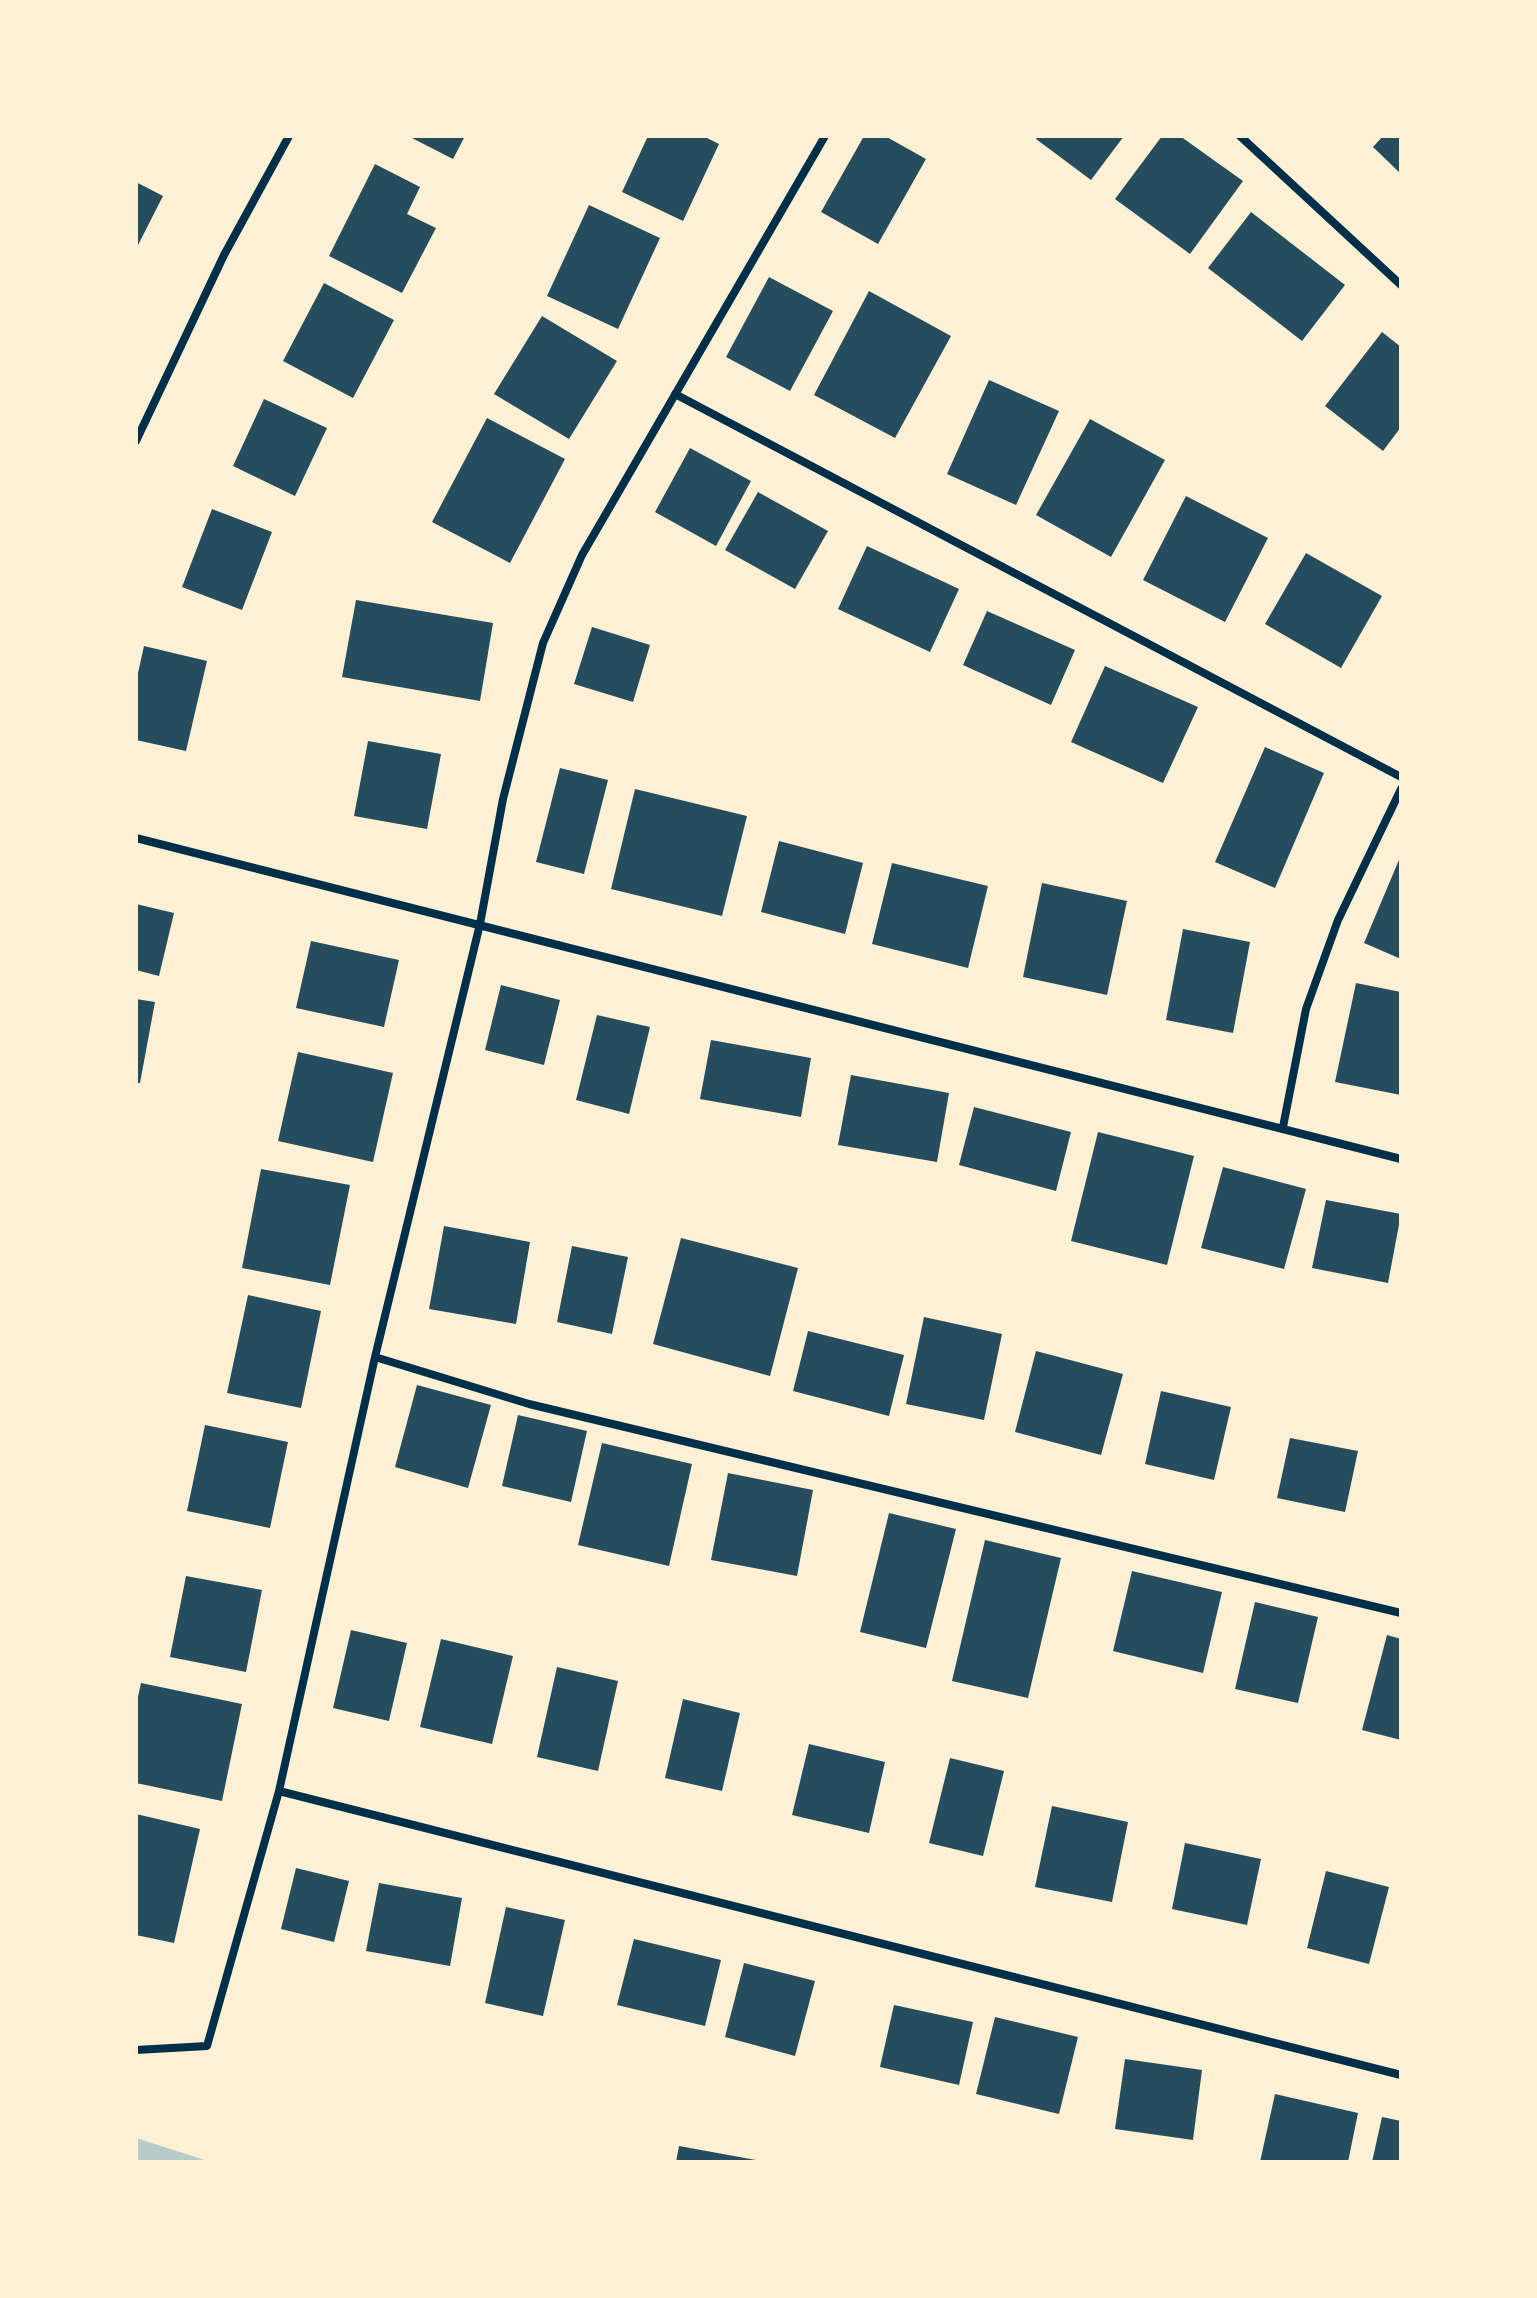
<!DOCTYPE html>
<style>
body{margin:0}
#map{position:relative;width:1537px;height:2298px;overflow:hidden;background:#fdf0d5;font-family:Literata,serif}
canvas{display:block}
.frame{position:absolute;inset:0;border:138px solid #fdf0d5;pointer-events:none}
</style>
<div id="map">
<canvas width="1537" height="2298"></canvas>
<div class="frame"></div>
</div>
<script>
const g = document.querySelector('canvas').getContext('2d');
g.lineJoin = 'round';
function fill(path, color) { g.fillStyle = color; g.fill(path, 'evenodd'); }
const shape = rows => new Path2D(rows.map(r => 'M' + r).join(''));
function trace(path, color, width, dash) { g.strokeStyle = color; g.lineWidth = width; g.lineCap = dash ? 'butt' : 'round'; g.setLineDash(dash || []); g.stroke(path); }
fill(shape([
 [136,2138,211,2162,136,2162]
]), '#b9caca');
fill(shape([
 [408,136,465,136,453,159],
 [648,136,703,136,719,144,683,221,622,192],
 [864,136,885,136,926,159,878,244,821,212],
 [1038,136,1124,136,1091,180,1036,139],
 [1162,136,1180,136,1243,181,1190,254,1115,199],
 [1383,136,1401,136,1401,174,1373,147],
 [375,164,420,187,407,214,436,228,402,293,329,256],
 [136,182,163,196,136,249],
 [589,205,660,238,618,329,547,296],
 [1251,212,1345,285,1302,341,1208,268],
 [769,277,833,311,790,391,726,357],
 [324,283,394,320,353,398,283,361],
 [869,291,951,336,895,438,814,395],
 [542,316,617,361,569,439,494,394],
 [1382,332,1401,347,1401,427,1383,451,1325,406],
 [989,380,1059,411,1016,505,947,474],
 [264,399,327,428,295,496,233,466],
 [487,418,565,459,510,563,432,522],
 [1090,419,1165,460,1111,557,1036,515],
 [690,448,751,481,716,546,655,512],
 [758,492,828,531,795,589,725,550],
 [1186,496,1268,538,1225,622,1143,580],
 [212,509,272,532,242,610,182,587],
 [867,546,959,589,930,652,838,609],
 [1306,553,1382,596,1341,668,1265,624],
 [356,600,493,623,480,701,342,677],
 [987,611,1075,650,1051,705,963,665],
 [592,627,650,645,633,702,574,684],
 [144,646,207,661,186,751,136,740,136,682],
 [1105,666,1198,707,1163,783,1071,742],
 [368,741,441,754,427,829,354,816],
 [1265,747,1324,773,1275,888,1215,862],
 [560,768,608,780,584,874,536,862],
 [635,789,747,816,722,916,611,889],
 [779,841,863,863,845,934,761,912],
 [1401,855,1401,959,1364,943],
 [892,863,988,886,968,968,872,944],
 [1042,883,1127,901,1107,995,1023,977],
 [136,904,174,913,159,976,136,970],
 [1183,929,1250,942,1233,1033,1166,1020],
 [311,941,399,960,384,1027,296,1008],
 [1356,983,1401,992,1401,1095,1335,1082],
 [501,985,560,1000,544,1065,485,1050],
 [136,999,155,1002,140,1083,136,1083],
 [597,1015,650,1027,629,1114,576,1100],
 [711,1040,811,1058,801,1117,700,1099],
 [298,1052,393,1073,373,1162,278,1141],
 [851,1075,949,1093,937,1162,838,1145],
 [974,1107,1071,1132,1056,1191,959,1165],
 [1098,1132,1194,1156,1167,1265,1071,1241],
 [1223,1167,1306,1189,1284,1269,1201,1248],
 [261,1169,350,1185,330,1285,242,1268],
 [1326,1200,1401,1214,1388,1283,1312,1268],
 [444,1226,530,1242,516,1324,429,1309],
 [681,1238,798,1268,770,1376,653,1344],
 [572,1246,628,1257,612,1334,557,1322],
 [248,1295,321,1311,301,1408,227,1393],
 [924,1317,1002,1334,984,1420,906,1404],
 [808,1331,904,1355,889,1416,793,1391],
 [1036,1351,1123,1374,1101,1455,1015,1432],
 [417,1385,491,1405,468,1488,395,1467],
 [1161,1391,1231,1407,1214,1480,1145,1464],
 [518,1415,587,1431,571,1502,502,1486],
 [205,1425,288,1442,270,1528,187,1511],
 [1290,1438,1358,1451,1345,1512,1277,1498],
 [602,1443,692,1464,669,1566,578,1545],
 [728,1473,813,1490,797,1576,711,1560],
 [889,1513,956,1529,926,1648,860,1632],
 [985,1540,1061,1558,1028,1698,952,1681],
 [1132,1571,1222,1592,1203,1673,1113,1651],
 [186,1576,262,1590,246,1672,170,1657],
 [1255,1602,1318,1617,1298,1703,1235,1689],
 [351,1630,407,1643,389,1721,333,1708],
 [1387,1635,1401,1639,1401,1740,1362,1730],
 [441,1639,513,1656,492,1744,420,1727],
 [557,1667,618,1681,598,1771,537,1757],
 [141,1683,242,1704,222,1801,136,1783,136,1706],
 [683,1699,740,1713,722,1791,665,1778],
 [809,1744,885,1762,869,1833,792,1815],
 [950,1758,1004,1771,983,1856,929,1843],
 [1052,1806,1128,1822,1112,1902,1035,1887],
 [136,1814,200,1829,174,1943,136,1935],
 [1185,1843,1261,1859,1247,1925,1172,1909],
 [296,1868,349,1881,334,1942,281,1929],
 [1326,1871,1389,1887,1369,1964,1307,1948],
 [379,1883,462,1898,450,1966,366,1951],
 [506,1907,565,1920,543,2016,485,2003],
 [634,1939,721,1960,705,2026,617,2005],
 [744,1963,815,1981,795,2056,725,2037],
 [894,2005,973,2022,959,2085,880,2067],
 [995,2017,1078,2037,1059,2114,976,2094],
 [1125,2059,1202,2070,1193,2140,1115,2129],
 [1275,2094,1358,2113,1348,2162,1260,2162],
 [1382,2117,1401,2121,1401,2162,1372,2162],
 [679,2146,756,2160,756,2162,676,2162]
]), '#264d5e');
trace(shape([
 [1240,136,1401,285],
 [675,394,1401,777],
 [136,441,224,255,289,136],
 [136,838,1401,1159],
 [1283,1127,1306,1009,1338,920,1401,789],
 [375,1357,529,1404,1401,1613],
 [279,1791,1401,2075],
 [136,2050,207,2046,279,1791,375,1357,480,924,503,799,543,643,582,555,825,136]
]), '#003049', 8);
</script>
